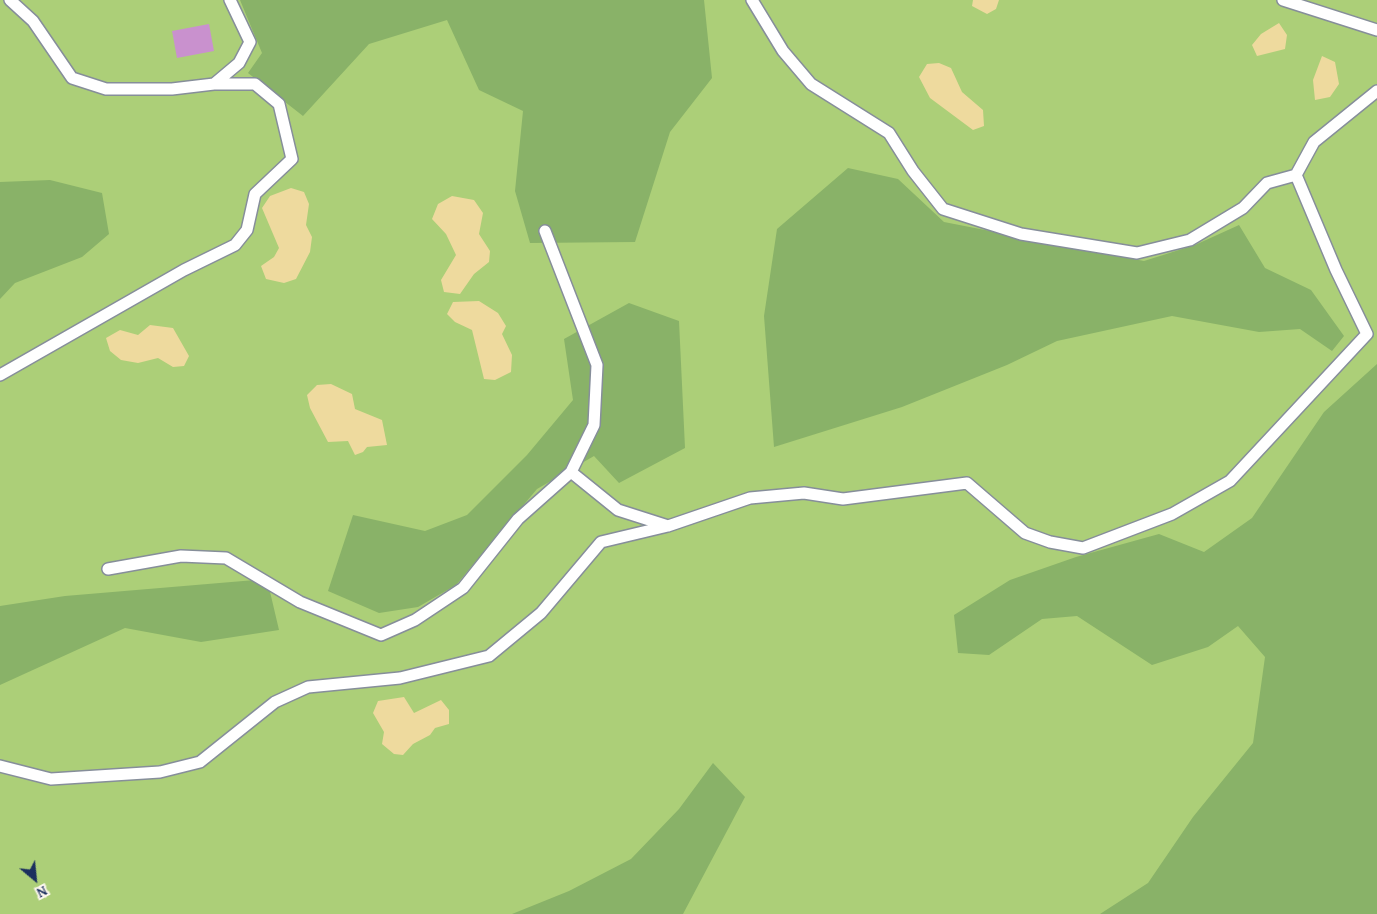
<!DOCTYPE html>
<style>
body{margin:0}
#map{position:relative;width:1377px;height:914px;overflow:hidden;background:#f1ecd5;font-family:"Gentium Book Plus",serif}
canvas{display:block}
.north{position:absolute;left:10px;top:854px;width:50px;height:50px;-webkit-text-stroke:4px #fbf7ec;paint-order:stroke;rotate:152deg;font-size:14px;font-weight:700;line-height:20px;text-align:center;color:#1b2f5e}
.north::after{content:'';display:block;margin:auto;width:18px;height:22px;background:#1b2f5e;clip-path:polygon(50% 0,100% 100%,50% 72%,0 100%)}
</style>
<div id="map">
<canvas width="1377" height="914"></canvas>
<div class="north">N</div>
</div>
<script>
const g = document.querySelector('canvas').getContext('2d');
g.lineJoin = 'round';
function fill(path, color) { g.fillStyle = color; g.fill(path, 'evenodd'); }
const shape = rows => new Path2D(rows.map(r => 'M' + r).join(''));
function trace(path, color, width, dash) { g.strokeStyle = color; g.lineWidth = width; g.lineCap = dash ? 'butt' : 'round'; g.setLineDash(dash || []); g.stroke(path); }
fill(shape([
 [0,0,1377,0,1377,771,1161,914,0,914]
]), '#accf78');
fill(shape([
 [240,0,704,0,712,78,670,132,635,242,530,243,515,191,523,111,479,90,447,20,369,44,303,116,248,73,262,53],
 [848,168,898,179,944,222,1144,261,1195,245,1239,225,1265,268,1311,290,1344,336,1332,351,1300,329,1259,332,1172,316,1057,341,1007,365,902,407,774,447,764,316,777,229],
 [50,180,102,193,109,234,82,257,15,283,0,299,0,182],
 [629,303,679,321,685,448,619,483,594,456,537,489,456,585,418,607,379,613,328,591,353,515,425,531,467,515,527,455,573,400,564,339],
 [1377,364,1377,914,1100,914,1148,883,1193,817,1253,743,1265,657,1238,626,1208,647,1152,665,1077,616,1042,619,989,655,958,653,954,615,1010,580,1076,557,1159,534,1204,552,1252,518,1324,412],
 [267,579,279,630,201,642,125,628,0,685,0,606,65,596],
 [713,763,745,797,683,914,512,914,569,891,631,859,679,809]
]), '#89b268');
fill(shape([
 [973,0,999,0,996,9,987,14,972,6],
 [1279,23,1287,35,1285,49,1257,56,1252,45,1261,34],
 [1322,56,1335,62,1339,84,1330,97,1315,100,1313,80],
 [939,63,951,68,962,92,983,110,984,126,973,130,930,98,919,77,927,64],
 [291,188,304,192,309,204,306,225,312,237,310,252,296,279,284,283,266,279,261,266,274,257,279,248,262,208,270,196],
 [452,196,474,200,483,213,479,234,490,251,489,262,474,274,460,294,444,292,441,280,456,255,446,234,432,219,438,204],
 [479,301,498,313,506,326,502,334,512,355,511,372,495,380,484,379,472,330,455,322,447,314,453,302],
 [150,325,173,328,189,356,184,366,173,367,158,358,138,363,121,360,110,351,106,338,120,330,138,335],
 [331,384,352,394,355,409,382,420,387,445,367,447,363,452,355,455,348,441,328,442,310,408,307,395,317,385],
 [404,697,414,713,441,700,449,710,449,724,435,728,430,735,413,744,403,755,394,754,382,744,384,732,373,713,378,701]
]), '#eeda9e');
fill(shape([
 [209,24,214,51,177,58,172,31]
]), '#c991ce');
const service = shape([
 [752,0,783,51,811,84,889,133,913,171,943,209,1021,234,1137,253,1190,240,1243,208,1267,183,1296,175],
 [1283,0,1377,30],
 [214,84,239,63,250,42,230,0],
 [545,231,597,365,594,425,571,472],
 [0,375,184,270,235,245,247,230,255,194,292,159,279,104,255,84,214,84,172,89,106,89,72,78,33,21,10,0],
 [108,569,181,556,226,558,300,602,381,635,415,620,463,588,518,519,571,472,618,510,668,526],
 [0,766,51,779,160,772,200,762,275,702,308,687,400,678,489,656,541,613,601,542,668,526,750,498,804,493,843,499,967,483,1025,533,1050,542,1083,548,1172,514,1230,481,1367,334,1336,270,1296,175,1314,142,1377,91]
]);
trace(service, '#868e9a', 14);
trace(service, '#fff', 11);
</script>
